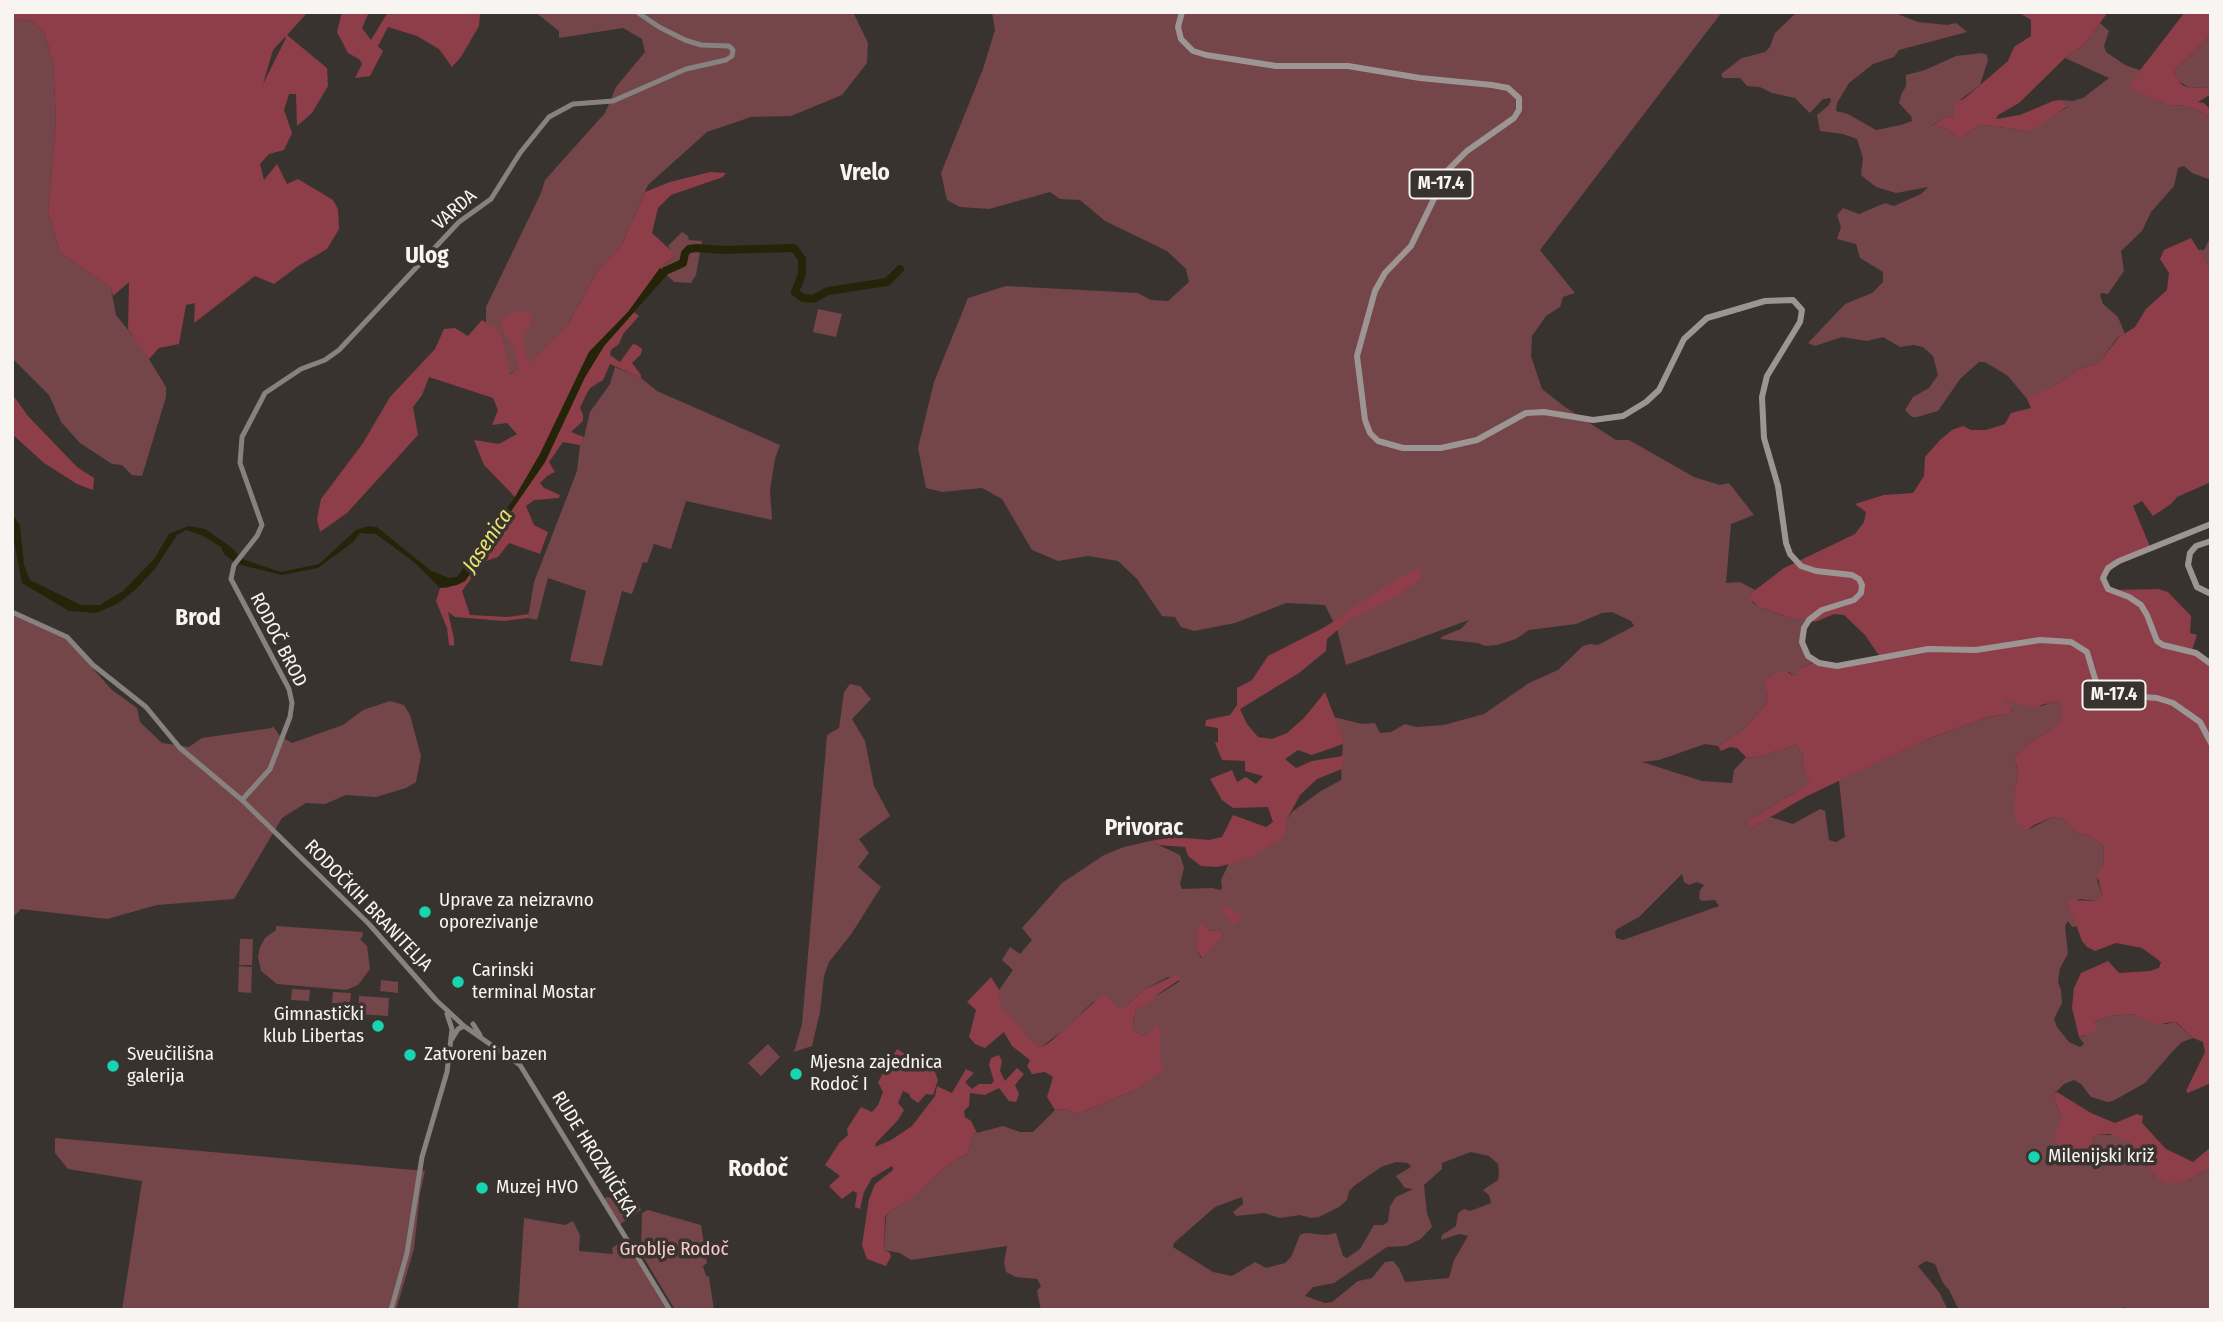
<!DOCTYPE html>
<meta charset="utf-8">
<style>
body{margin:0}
#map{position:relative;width:2223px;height:1322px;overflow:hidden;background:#39332f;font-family:"Fira Sans Condensed",sans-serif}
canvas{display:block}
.frame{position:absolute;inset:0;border:14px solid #f8f4f1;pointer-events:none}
</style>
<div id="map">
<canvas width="2223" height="1322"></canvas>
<div class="frame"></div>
</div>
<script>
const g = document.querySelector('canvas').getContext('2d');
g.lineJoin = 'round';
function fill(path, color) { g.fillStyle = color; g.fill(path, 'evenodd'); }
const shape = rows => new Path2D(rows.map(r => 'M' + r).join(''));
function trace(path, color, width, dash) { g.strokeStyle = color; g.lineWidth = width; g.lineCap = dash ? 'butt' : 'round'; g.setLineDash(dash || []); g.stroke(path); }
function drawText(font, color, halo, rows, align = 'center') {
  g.font = font + ' "Fira Sans Condensed",sans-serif'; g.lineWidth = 7; g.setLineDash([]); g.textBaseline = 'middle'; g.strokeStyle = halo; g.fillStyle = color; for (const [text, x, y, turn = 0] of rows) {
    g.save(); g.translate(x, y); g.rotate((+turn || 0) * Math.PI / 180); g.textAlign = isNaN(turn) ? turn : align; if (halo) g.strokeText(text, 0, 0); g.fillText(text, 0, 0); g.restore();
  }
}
fill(shape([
 [535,12,853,12,868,43,867,63,842,95,791,116,751,117,707,132,648,185,622,244,597,272,568,324,530,362,509,374,486,367,486,307,541,193,545,180,605,113,616,87,645,52,642,39,623,28,559,38,559,31],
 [992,12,1722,12,1540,250,1575,293,1563,297,1560,307,1546,316,1532,336,1531,356,1542,389,1565,407,1616,440,1629,440,1694,477,1720,485,1729,483,1754,515,1731,524,1726,583,1740,582,1755,590,1750,594,1753,603,1764,609,1791,618,1809,618,1803,647,1816,661,1797,670,1799,674,1794,676,1789,672,1768,677,1766,689,1768,697,1766,704,1743,730,1718,746,1705,744,1659,760,1642,762,1702,781,1732,783,1734,770,1746,757,1754,758,1796,745,1802,753,1803,766,1811,780,1799,790,1750,819,1746,824,1750,829,1770,817,1793,824,1820,809,1825,811,1829,840,1836,842,1845,837,1839,780,1928,739,1988,717,2004,715,2012,711,2009,703,2006,703,2007,701,2042,706,2053,702,2061,703,2061,721,2053,729,2026,745,2015,757,2018,775,2015,790,2027,830,2053,817,2063,819,2076,832,2089,836,2104,846,2103,867,2097,880,2102,895,2095,901,2079,899,2071,910,2078,926,2072,927,2068,921,2065,926,2068,954,2060,968,2058,982,2061,990,2062,1003,2054,1019,2057,1027,2069,1042,2080,1047,2084,1044,2079,1037,2085,1036,2094,1022,2109,1016,2135,1014,2166,1024,2175,1022,2193,1038,2182,1042,2173,1051,2145,1083,2113,1101,2108,1102,2091,1097,2081,1084,2074,1080,2064,1084,2053,1095,2061,1116,2058,1130,2075,1155,2093,1151,2094,1135,2117,1135,2128,1142,2155,1177,2185,1182,2211,1167,2211,1310,2131,1310,2125,1307,2115,1310,1959,1310,1949,1290,1943,1283,1935,1264,1926,1261,1918,1266,1939,1292,1948,1310,1041,1310,1037,1291,1041,1286,1037,1279,1016,1277,1006,1272,1004,1262,1007,1246,911,1260,900,1253,884,1250,886,1217,889,1212,909,1199,944,1168,968,1153,973,1134,1003,1126,1020,1132,1033,1132,1055,1110,1067,1109,1075,1114,1081,1113,1137,1089,1164,1069,1160,1058,1160,1029,1157,1025,1145,1036,1134,1031,1133,1024,1136,1009,1180,981,1168,977,1145,989,1124,1008,1118,1008,1109,997,1093,1002,1065,1029,1041,1047,1035,1044,998,1004,999,990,1013,970,1002,960,1010,947,1020,954,1032,940,1022,928,1062,883,1104,855,1124,847,1150,841,1180,855,1184,868,1180,884,1182,889,1212,888,1220,890,1222,888,1221,880,1229,863,1249,859,1286,832,1287,819,1292,812,1321,791,1341,780,1343,739,1334,717,1362,724,1375,723,1380,733,1391,732,1405,724,1417,727,1444,725,1484,714,1529,683,1558,670,1583,646,1590,644,1598,645,1634,626,1631,621,1612,612,1602,613,1576,624,1529,630,1516,639,1497,645,1485,646,1478,643,1440,639,1443,636,1461,629,1469,620,1346,665,1337,629,1325,605,1286,603,1235,623,1194,631,1181,627,1175,617,1162,616,1137,579,1118,561,1088,556,1058,561,1032,550,1002,499,982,488,942,492,926,488,918,448,934,382,968,298,1006,286,1138,293,1151,300,1168,301,1189,282,1186,269,1167,251,1105,221,1080,200,1060,199,1050,192,989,209,960,207,947,200,941,173,983,69,995,30],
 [1682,874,1684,882,1689,885,1697,882,1704,885,1700,890,1699,899,1702,901,1715,900,1719,906,1623,940,1616,938,1615,932,1617,929,1639,917],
 [1201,923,1209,931,1219,930,1224,935,1201,958,1197,951,1196,935],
 [1471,1152,1489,1156,1498,1164,1499,1173,1498,1180,1483,1190,1489,1195,1491,1203,1470,1211,1464,1209,1458,1213,1456,1226,1442,1235,1441,1240,1459,1234,1468,1236,1454,1260,1449,1278,1405,1282,1399,1268,1393,1261,1385,1262,1372,1278,1358,1281,1332,1302,1325,1303,1305,1296,1313,1287,1334,1283,1387,1247,1406,1246,1421,1239,1432,1227,1427,1213,1424,1185,1442,1169,1442,1163],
 [1396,1162,1408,1163,1411,1167,1396,1176,1405,1188,1413,1189,1396,1197,1390,1206,1388,1222,1383,1225,1374,1225,1360,1249,1347,1258,1343,1256,1336,1233,1326,1235,1306,1233,1300,1235,1291,1257,1285,1263,1266,1268,1255,1262,1232,1276,1213,1272,1173,1247,1174,1243,1215,1207,1242,1197,1243,1204,1233,1212,1236,1216,1264,1213,1280,1218,1300,1215,1311,1218,1319,1217,1339,1207,1347,1200,1349,1191,1354,1186,1381,1167],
 [1797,12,1899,12,1900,15,1918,22,1947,25,1956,23,1967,32,1899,50,1894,57,1873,64,1849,83,1837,103,1836,111,1848,114,1876,130,1901,125,1912,121,1911,116,1899,103,1901,95,1906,86,1906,75,1925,70,1956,56,1982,53,1987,55,1988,60,1980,85,1960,100,1955,107,1955,114,1952,118,1948,116,1931,126,1942,126,1960,138,1976,127,1984,125,2026,131,2068,107,2060,100,2073,101,2083,98,2109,78,2065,58,2084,45,2100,23,2109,31,2104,46,2106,52,2125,65,2142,71,2134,78,2131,88,2169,106,2182,105,2200,111,2211,118,2211,180,2192,173,2184,166,2178,168,2174,186,2151,212,2142,231,2121,251,2124,271,2108,294,2102,293,2100,295,2103,304,2118,317,2125,334,2117,338,2099,363,2079,369,2054,386,2027,399,2008,376,1985,362,1979,362,1960,379,1938,411,1917,417,1912,417,1905,410,1913,397,1929,388,1938,375,1933,356,1923,347,1914,345,1900,347,1883,337,1867,341,1842,337,1815,346,1808,343,1845,304,1872,293,1883,282,1883,272,1860,258,1856,244,1837,239,1841,227,1837,215,1843,208,1859,214,1885,203,1894,206,1921,194,1928,187,1896,193,1876,187,1861,175,1863,158,1857,139,1843,134,1820,131,1817,115,1828,106,1831,101,1830,98,1823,99,1810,113,1795,98,1772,93,1760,87,1747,86,1740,78,1723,78,1721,74,1742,58,1765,52,1770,47,1775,33],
 [12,18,31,21,44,32,53,62,56,122,48,212,60,252,111,288,116,315,141,346,166,387,166,397,142,476,132,475,122,465,112,464,80,443,61,422,49,395,12,358],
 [2211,35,2211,87,2189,88,2177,80,2174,74,2176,69],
 [682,232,688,236,689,240,702,241,696,275,691,283,674,282,660,268,675,256,668,246],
 [2211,236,2211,270,2198,250,2204,250],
 [818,309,842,314,836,337,813,332],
 [615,367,641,378,657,391,780,445,775,459,770,490,772,520,686,501,671,549,654,544,647,563,643,562,632,594,622,591,602,666,570,661,586,591,548,578,537,620,528,618,534,582,577,471,580,445,583,442,590,412,610,384],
 [12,612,62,634,112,690,137,708,140,722,162,743,189,747,202,738,272,728,273,726,279,735,292,743,343,725,363,710,390,701,404,705,410,715,421,756,416,782,406,788,376,797,346,795,325,804,306,803,282,818,234,899,157,905,107,919,21,909,12,918],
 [850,684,860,686,871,699,852,719,865,741,874,786,890,816,859,839,869,853,858,867,881,887,852,933,829,962,824,976,820,1012,812,1046,794,1052,802,1024,827,735,839,728,844,692],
 [276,926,363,932,362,937,360,939,367,946,370,969,358,985,346,990,277,984,261,971,258,957,260,947,265,938,276,930],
 [240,939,253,939,252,965,239,965],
 [239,966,252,967,251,993,238,992],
 [381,980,398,982,398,993,380,991],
 [292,989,310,990,309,1001,291,1000],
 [333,992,351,993,350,1004,332,1003],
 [359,996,389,998,388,1016,358,1014],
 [768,1044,780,1057,761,1076,748,1063],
 [55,1138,425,1171,420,1194,414,1249,396,1310,122,1310,142,1181,68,1169,55,1153],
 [606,1197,638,1202,641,1210,619,1225,604,1200],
 [648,1210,701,1225,707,1263,703,1266,706,1276,709,1277,714,1310,675,1310,641,1253,642,1213],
 [524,1218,565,1225,573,1221,580,1235,579,1251,613,1254,612,1248,627,1238,670,1310,518,1310]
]), '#744549');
fill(shape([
 [12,12,308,12,287,35,327,68,328,86,312,113,297,126,296,94,289,94,284,110,292,133,284,150,269,154,260,164,264,180,277,164,287,184,298,179,333,200,338,209,339,229,327,249,298,266,274,284,255,276,194,323,195,303,186,305,179,344,159,348,149,359,128,329,129,282,113,296,111,288,60,252,48,212,56,122,53,62,44,32,31,21,12,18],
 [285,37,286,38,263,84,273,50],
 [342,12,369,12,362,28,371,40,388,12,477,12,480,15,479,26,461,57,452,67,439,49,417,36,388,27,378,46,383,51,370,76,355,78,362,64,359,59,348,53,337,32],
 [2018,12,2108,12,2084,45,2065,58,2019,103,1998,115,1996,119,2020,115,2053,101,2060,100,2068,106,2035,128,2026,131,1984,125,1976,127,1960,138,1942,126,1930,127,1948,116,1952,118,1955,114,1955,103,1965,98,2008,61,2014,47,2031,36,2031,20],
 [2185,12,2211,12,2211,35,2176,69,2174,74,2182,85,2189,88,2211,87,2211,94,2198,102,2204,103,2211,110,2211,118,2200,111,2182,105,2169,106,2130,88,2134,78],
 [710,172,726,173,723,177,671,195,658,208,652,233,676,255,660,268,628,312,589,352,540,454,515,497,484,465,474,440,499,444,517,434,507,423,492,425,498,410,493,398,429,377,422,395,413,407,418,435,347,513,320,532,317,519,321,499,363,443,390,397,435,349,444,329,455,328,468,336,482,320,500,331,510,374,519,368,514,348,504,333,501,319,511,313,527,311,533,317,523,339,526,355,530,362,568,324,597,272,622,244,645,192,670,182],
 [2191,238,2211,270,2211,482,2177,497,2171,504,2153,516,2142,501,2133,506,2151,549,2117,565,2105,576,2106,583,2115,590,2158,589,2168,592,2191,616,2190,633,2197,635,2192,650,2211,662,2211,1083,2188,1093,2186,1091,2205,1052,2203,1042,2193,1038,2176,1022,2155,1024,2135,1014,2109,1016,2094,1022,2098,1029,2092,1033,2079,1037,2072,1008,2074,988,2081,973,2108,961,2119,973,2150,971,2159,968,2161,962,2142,948,2116,943,2095,951,2087,947,2082,941,2067,900,2095,901,2102,895,2097,874,2103,867,2104,846,2089,836,2076,832,2063,819,2053,817,2034,825,2027,830,2014,820,2015,790,2018,775,2015,757,2026,745,2053,729,2061,720,2061,703,2053,702,2034,707,2007,701,2006,703,2009,703,2012,708,2010,714,1988,717,1928,739,1807,796,1750,829,1746,824,1750,819,1799,790,1810,780,1803,766,1802,753,1796,745,1754,758,1746,757,1737,748,1730,747,1721,751,1718,746,1743,730,1766,704,1768,697,1764,681,1769,677,1784,670,1794,676,1798,674,1797,670,1817,661,1826,665,1880,657,1865,635,1844,615,1834,614,1815,622,1809,618,1791,618,1759,607,1749,598,1750,594,1784,568,1855,534,1864,522,1866,512,1855,504,1884,495,1913,493,1924,476,1925,457,1940,440,1952,430,1963,426,1971,430,1986,430,2005,424,2011,413,2031,408,2027,399,2032,395,2054,386,2079,369,2099,363,2118,338,2135,327,2146,309,2167,290,2169,273,2160,259,2164,250],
 [634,312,639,316,623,334,619,344,611,350,610,355,620,362,633,344,637,345,642,349,641,354,632,363,641,375,641,378,610,364,603,380,590,388,586,395,580,408,583,414,583,421,571,432,584,437,583,442,580,445,563,442,549,462,555,472,547,476,540,483,544,488,560,495,559,498,534,500,526,506,534,525,548,532,540,554,509,543,498,557,483,562,462,591,470,615,508,617,529,614,528,618,504,621,455,617,448,612,454,639,454,646,449,645,447,628,436,601,440,588,447,588,465,581,470,574,485,549,545,462,585,377,604,346],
 [12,394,28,416,77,467,94,478,93,490,77,484,44,463,12,434],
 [1421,567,1420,579,1402,593,1348,621,1327,639,1326,651,1299,673,1240,709,1247,724,1258,737,1272,739,1287,733,1304,718,1325,692,1343,739,1343,744,1312,755,1298,750,1285,759,1296,768,1312,761,1343,756,1342,769,1317,779,1300,795,1287,819,1286,832,1283,837,1249,859,1217,867,1201,866,1188,856,1185,847,1159,845,1150,841,1174,837,1209,840,1222,837,1233,815,1266,827,1273,822,1268,807,1233,808,1222,800,1210,779,1232,770,1237,782,1246,777,1256,784,1263,776,1245,771,1245,761,1222,760,1215,743,1218,742,1218,728,1205,726,1206,720,1230,715,1237,705,1237,688,1252,680,1268,656,1325,627,1396,579],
 [1222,905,1243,916,1234,925,1224,914],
 [1201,922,1209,931,1219,930,1224,935,1202,958,1197,951,1196,935],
 [1176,975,1182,978,1161,992,1149,1003,1136,1009,1133,1023,1134,1031,1145,1036,1157,1024,1160,1029,1160,1058,1165,1069,1137,1089,1081,1113,1075,1114,1067,1109,1055,1110,1047,1097,1053,1077,1045,1072,1032,1074,1027,1066,1030,1060,1012,1046,1004,1032,985,1048,975,1044,969,1037,976,1010,967,1002,991,977,999,990,999,1004,1035,1044,1041,1047,1050,1042,1102,995,1109,997,1118,1008,1124,1008,1145,989],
 [897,1049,935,1072,938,1080,933,1095,926,1094,918,1103,911,1098,909,1094,903,1091,898,1103,904,1110,898,1120,876,1143,875,1147,891,1140,912,1126,935,1096,937,1086,952,1093,966,1069,974,1073,965,1082,972,1089,979,1084,991,1084,994,1081,989,1065,991,1058,999,1055,1002,1061,1000,1071,1005,1081,1017,1068,1024,1074,1015,1085,1019,1094,1016,1102,1009,1101,999,1088,985,1095,970,1093,969,1106,964,1111,965,1117,971,1121,977,1133,973,1134,968,1153,944,1168,910,1199,889,1212,885,1217,884,1250,889,1252,891,1256,886,1266,867,1259,862,1245,869,1199,875,1184,893,1170,892,1166,872,1178,864,1192,860,1209,855,1207,857,1193,853,1191,842,1199,829,1186,840,1176,825,1165,839,1143,848,1135,847,1129,861,1107,872,1112,878,1105,883,1092,878,1082],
 [2057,1092,2091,1113,2115,1123,2137,1114,2143,1116,2142,1123,2166,1149,2193,1162,2211,1147,2211,1167,2185,1182,2166,1184,2155,1177,2128,1142,2110,1134,2094,1135,2093,1151,2088,1154,2063,1153,2054,1140,2061,1116,2053,1095]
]), '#8d3e49');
fill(shape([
 [660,268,667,275,604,346,585,377,545,462,485,549,470,574,465,581,457,585,440,588,415,563,376,534,360,533,353,542,318,568,282,575,237,564,224,554,221,547,203,536,186,530,177,535,155,569,134,591,117,604,96,613,69,611,22,583,12,531,12,514,20,525,24,565,30,580,81,605,100,605,123,591,154,559,169,534,189,526,205,529,231,547,242,559,281,572,319,564,356,530,369,526,377,527,430,570,449,578,457,577,515,497,540,454,589,352,628,312]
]), '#252409');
trace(shape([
 [659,278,665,271,683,263,685,253,689,249,697,248,722,250,794,248,802,259,802,274,795,292,803,298,813,299,828,291,887,282,900,269]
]), '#252409', 8);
trace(shape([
 [12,612,67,637,93,665,146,707,180,748,242,800,369,924,436,1000,464,1026,520,1065,670,1310],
 [242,800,270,769,290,717,292,703,289,689,231,579,234,565,257,536,262,525,240,463,242,437,265,393,301,369,325,360,339,350,459,222,491,199,520,153,549,117,573,104,613,101,686,69,726,60,732,56,733,50,729,46,701,45,685,40,659,27,637,12],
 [473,1024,480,1035],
 [452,1039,458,1029,464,1026],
 [391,1310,407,1253,422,1157,447,1072,452,1029,447,1014]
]), '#87817f', 5);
trace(shape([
 [1182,12,1178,27,1181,39,1193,51,1206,55,1276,66,1348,66,1420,78,1492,85,1508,88,1519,98,1519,110,1514,118,1467,151,1448,170,1411,246,1385,273,1375,291,1357,356,1365,420,1370,433,1378,441,1403,448,1441,448,1477,440,1526,413,1544,412,1593,420,1623,416,1646,402,1659,390,1684,339,1707,318,1765,301,1793,300,1802,310,1800,322,1767,376,1762,397,1764,438,1778,486,1786,543,1790,554,1801,566,1816,571,1852,575,1859,579,1862,585,1861,593,1854,600,1822,610,1809,620,1804,628,1802,642,1808,656,1819,663,1837,666,1928,649,1976,650,2040,640,2071,642,2087,652,2096,682,2104,692,2114,695,2157,698,2173,703,2200,722,2211,743],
 [2211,524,2119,561,2108,568,2103,578,2108,589,2129,597,2141,605,2147,615,2157,641,2163,645,2196,653,2211,664],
 [2211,541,2196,546,2190,553,2188,565,2197,587,2211,594]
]), '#9d9593', 6);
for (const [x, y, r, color] of [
 [425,912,7,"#18d5b2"],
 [458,982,7,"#18d5b2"],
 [378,1026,7,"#18d5b2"],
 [410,1055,7,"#18d5b2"],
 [113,1066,7,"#18d5b2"],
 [796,1074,7,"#18d5b2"],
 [2034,1157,7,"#18d5b2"],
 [482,1188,7,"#18d5b2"]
]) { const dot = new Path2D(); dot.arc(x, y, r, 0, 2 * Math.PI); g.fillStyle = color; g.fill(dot); trace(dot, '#39332f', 2.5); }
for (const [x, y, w] of [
 [1441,184,63],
 [2114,695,63]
]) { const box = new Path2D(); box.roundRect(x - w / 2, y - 14.5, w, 29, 5); g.fillStyle = '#39332f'; g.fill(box); trace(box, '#f8f4f1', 2); }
drawText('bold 18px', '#f8f4f1', null, [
 ["M-17.4",1441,184],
 ["M-17.4",2114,695]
]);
drawText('19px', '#f8f4f1', '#39332f', [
 ["VARDA",455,210,-41],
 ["RODOČ BROD",278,640,63],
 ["RODOČKIH BRANITELJA",368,906,46],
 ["RUDE HROZNIČEKA",594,1154,58]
]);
drawText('19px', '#f8f4f1', '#39332f', [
 ["Uprave za neizravno",439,901],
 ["oporezivanje",439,923],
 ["Carinski",472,971],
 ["terminal Mostar",472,993],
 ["Gimnastički",364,1015,"right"],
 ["klub Libertas",364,1037,"right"],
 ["Sveučilišna",127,1055],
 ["galerija",127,1077],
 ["Zatvoreni bazen",424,1055],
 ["Mjesna zajednica",810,1063],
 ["Rodoč I",810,1085],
 ["Milenijski križ",2048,1157],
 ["Muzej HVO",496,1188]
], 'left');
drawText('19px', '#f8c8cb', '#39332f', [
 ["Groblje Rodoč",674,1250]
]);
drawText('italic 21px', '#e9e370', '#39332f', [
 ["Jasenica",488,541,-56]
]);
drawText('bold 23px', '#f8f4f1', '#39332f', [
 ["Vrelo",865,174],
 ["Ulog",427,257],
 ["Brod",198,619],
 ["Privorac",1144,829],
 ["Rodoč",758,1170]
]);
</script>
